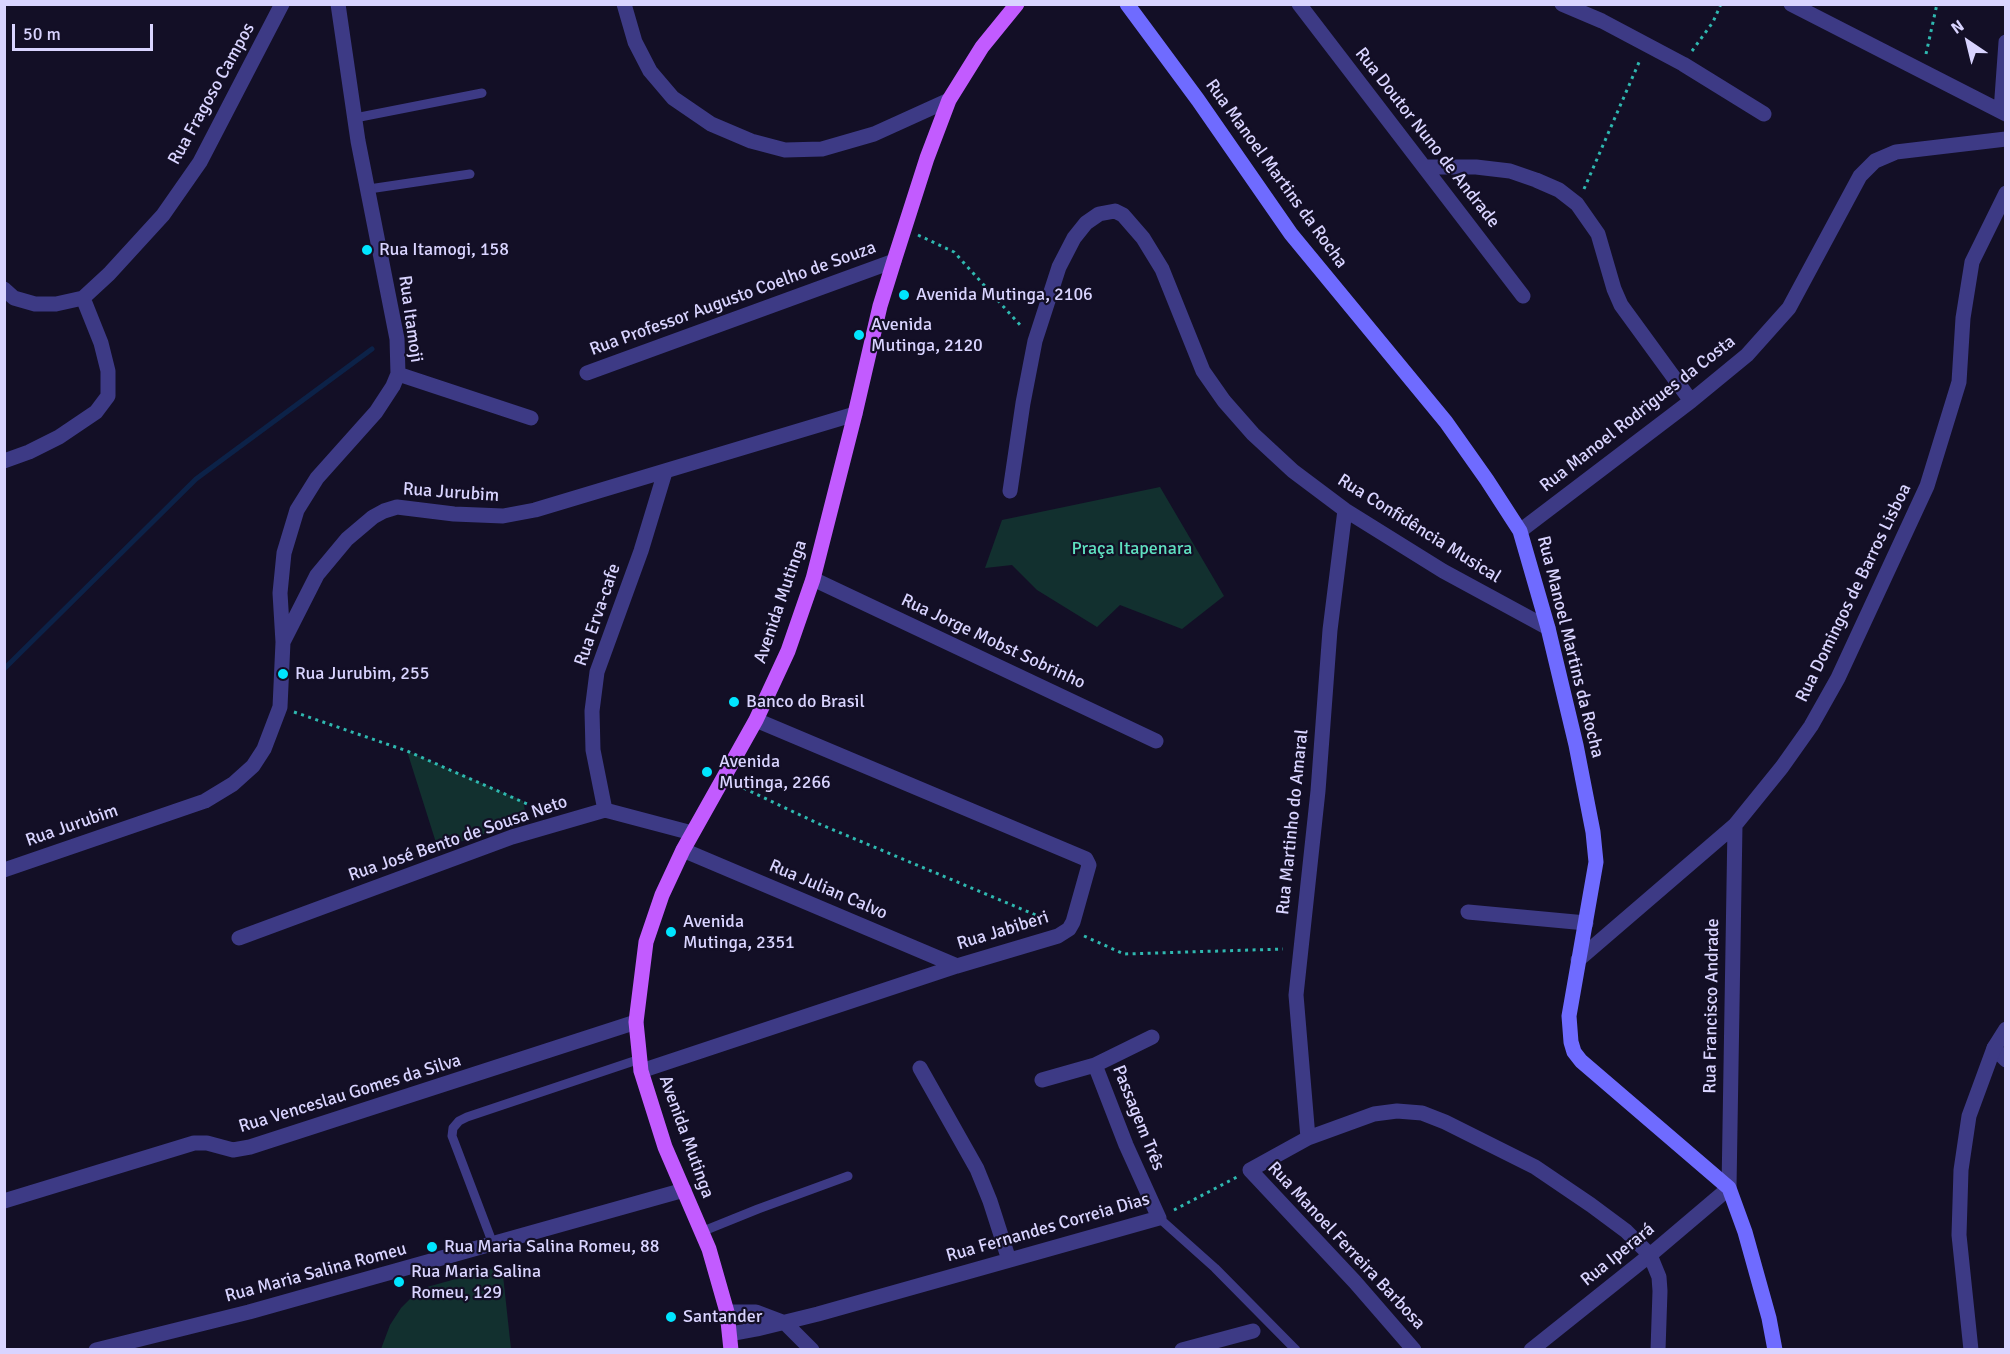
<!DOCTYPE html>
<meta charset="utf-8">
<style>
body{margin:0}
#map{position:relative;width:2010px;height:1354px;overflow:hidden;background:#130f26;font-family:Signika,sans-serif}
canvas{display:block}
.frame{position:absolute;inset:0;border:6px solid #d9d4ff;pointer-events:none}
.north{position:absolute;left:1938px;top:12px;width:60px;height:60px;-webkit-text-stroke:4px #130f26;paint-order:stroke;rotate:325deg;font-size:16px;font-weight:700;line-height:24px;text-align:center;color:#d9d4ff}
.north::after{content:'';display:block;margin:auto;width:21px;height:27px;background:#d9d4ff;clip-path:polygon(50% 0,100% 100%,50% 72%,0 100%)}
.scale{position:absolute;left:12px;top:24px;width:141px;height:27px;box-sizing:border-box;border:3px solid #d9d4ff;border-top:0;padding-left:8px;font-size:18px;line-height:21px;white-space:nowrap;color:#d9d4ff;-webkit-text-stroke:4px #130f26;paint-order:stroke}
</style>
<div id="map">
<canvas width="2010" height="1354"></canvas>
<div class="frame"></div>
<div class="north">N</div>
<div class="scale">50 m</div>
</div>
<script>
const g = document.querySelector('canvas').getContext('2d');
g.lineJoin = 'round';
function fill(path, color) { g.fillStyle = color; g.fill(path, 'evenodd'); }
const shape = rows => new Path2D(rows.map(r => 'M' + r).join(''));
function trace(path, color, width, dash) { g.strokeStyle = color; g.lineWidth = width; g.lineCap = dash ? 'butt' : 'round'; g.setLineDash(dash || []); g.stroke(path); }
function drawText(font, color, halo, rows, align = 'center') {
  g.font = font + ' Signika,sans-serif'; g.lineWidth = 4.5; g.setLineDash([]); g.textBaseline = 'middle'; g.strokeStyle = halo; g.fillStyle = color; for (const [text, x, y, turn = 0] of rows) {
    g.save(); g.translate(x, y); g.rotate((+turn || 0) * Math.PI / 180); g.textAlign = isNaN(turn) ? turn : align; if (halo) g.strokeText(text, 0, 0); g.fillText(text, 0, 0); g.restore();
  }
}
fill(shape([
 [1160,487,1224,596,1182,629,1120,605,1097,627,1037,590,1012,565,985,568,1002,520],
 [407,751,523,801,527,820,438,849],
 [502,1266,511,1349,381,1349,390,1325,401,1308,420,1289]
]), '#12302f');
trace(shape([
 [4,669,196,479,372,349]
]), '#0c2248', 5);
trace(shape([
 [1692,51,1713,22,1721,4],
 [1926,54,1937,4],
 [1584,189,1640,60],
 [918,235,954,252,1021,326],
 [294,712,407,751,541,810],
 [737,785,817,823,1050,921],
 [1084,936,1124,954,1283,949],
 [1174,1210,1237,1177]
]), '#2fb8b0', 3, [3, 4.5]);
trace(shape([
 [355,118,482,93],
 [369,189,470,174],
 [1159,1218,1215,1268,1296,1350],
 [701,1232,758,1209,848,1176],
 [493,1244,452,1136,453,1128,459,1121,467,1117,640,1059]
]), '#3d3a85', 9);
trace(shape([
 [624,4,635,42,650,71,673,98,711,124,751,141,785,150,822,149,874,134,949,100],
 [1299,4,1523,296],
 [1562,4,1602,21,1683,64,1764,114],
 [1791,4,2006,114],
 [2001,111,2006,42],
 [1425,167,1476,167,1510,171,1536,180,1559,190,1577,204,1598,234,1614,289,1621,305,1691,401],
 [4,289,14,298,35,304,56,304,83,298,109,274,163,215,200,162,282,4],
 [587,373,894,261],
 [398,374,531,418],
 [4,461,29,452,59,437,96,412,108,396,108,371,101,343,83,298],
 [1010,491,1023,403,1035,341,1059,267,1074,238,1086,223,1099,214,1115,211,1123,215,1143,238,1162,269,1203,371,1224,401,1253,434,1293,471,1345,510,1443,571,1548,628],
 [1520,531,1691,401,1747,355,1789,308,1860,176,1875,161,1896,152,2006,139],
 [813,579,1156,741],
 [283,642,280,593,284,553,297,510,317,478,376,412,393,386,398,374,397,339,358,141,338,4],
 [605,810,593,750,592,711,597,672,641,551,665,472],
 [683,850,957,966],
 [4,870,205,801,233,784,253,766,264,749,280,707,283,642,317,575,347,539,373,517,384,511,397,507,454,514,503,516,535,510,855,414],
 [1468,912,1586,923],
 [239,938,512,837,605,810,692,833],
 [1578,960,1735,825,1782,767,1811,726,1838,678,1927,486,1959,382,1963,318,1972,262,2006,193],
 [1994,1048,2006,1060],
 [920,1068,977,1169,990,1201,1009,1260],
 [641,1071,957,966,1058,936,1069,929,1073,922,1089,865,1086,859,756,720],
 [1042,1080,1095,1065,1152,1037],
 [1308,1138,1296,995,1318,791,1330,630,1345,510],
 [4,1201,194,1143,207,1143,233,1150,250,1147,636,1022],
 [727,1312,756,1312,785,1323,812,1350],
 [730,1334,757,1329,818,1314,1159,1218,1126,1145,1095,1065],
 [96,1350,249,1312,684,1190],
 [1182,1350,1253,1331],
 [1414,1350,1355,1282,1250,1170,1308,1138,1374,1114,1397,1111,1422,1113,1445,1122,1535,1167,1591,1205,1626,1231,1650,1255,1659,1277,1660,1291,1658,1350],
 [1531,1350,1650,1255,1729,1188,1735,825]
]), '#3d3a85', 15);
trace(shape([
 [1971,1350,1959,1235,1961,1170,1969,1116,1994,1048,2006,1029]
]), '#3d3a85', 15);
trace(shape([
 [1127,4,1198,100,1291,234,1446,422,1487,480,1520,531,1548,628,1576,745,1593,832,1596,862,1569,1016,1571,1042,1574,1052,1581,1061,1729,1188,1745,1232,1769,1318,1775,1350]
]), '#6f6bff', 15);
trace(shape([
 [731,1350,727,1312,709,1249,665,1147,641,1071,636,1022,646,942,662,895,683,850,756,720,788,651,813,579,855,414,880,306,894,261,927,158,949,100,982,47,1017,4]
]), '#c25bff', 15);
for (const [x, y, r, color] of [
 [367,250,6,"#00e5ff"],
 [904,295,6,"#00e5ff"],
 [859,335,6,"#00e5ff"],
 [283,674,6,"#00e5ff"],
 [734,702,6,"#00e5ff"],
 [707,772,6,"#00e5ff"],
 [671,932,6,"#00e5ff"],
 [432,1247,6,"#00e5ff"],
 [399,1282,6,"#00e5ff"],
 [671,1317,6,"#00e5ff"]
]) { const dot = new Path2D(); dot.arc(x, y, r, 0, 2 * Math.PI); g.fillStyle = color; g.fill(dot); trace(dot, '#130f26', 2); }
drawText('18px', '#d9d4ff', '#130f26', [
 ["Rua Fragoso Campos",212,94,-61],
 ["Rua Doutor Nuno de Andrade",1427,138,52],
 ["Rua Manoel Martins da Rocha",1276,174,54],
 ["Rua Professor Augusto Coelho de Souza",733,299,-20],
 ["Rua Itamoji",410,319,82],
 ["Rua Manoel Rodrigues da Costa",1638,414,-38],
 ["Rua Jurubim",451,493,4],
 ["Rua Confidência Musical",1419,529,32],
 ["Rua Domingos de Barros Lisboa",1854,593,-64],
 ["Avenida Mutinga",781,602,-71],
 ["Rua Erva-cafe",598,615,-71],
 ["Rua Jorge Mobst Sobrinho",993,642,25],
 ["Rua Manoel Martins da Rocha",1570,647,76],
 ["Rua Martinho do Amaral",1293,822,-84],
 ["Rua Jurubim",72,826,-19],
 ["Rua José Bento de Sousa Neto",458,839,-19],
 ["Rua Julian Calvo",828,890,23],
 ["Rua Jabiberi",1003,931,-17],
 ["Rua Francisco Andrade",1712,1006,-89],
 ["Rua Venceslau Gomes da Silva",350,1094,-17],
 ["Passagem Três",1138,1118,68],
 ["Avenida Mutinga",686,1137,70],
 ["Rua Fernandes Correia Dias",1048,1228,-16],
 ["Rua Manoel Ferreira Barbosa",1346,1246,47],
 ["Rua Iperará",1618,1255,-39],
 ["Rua Maria Salina Romeu",316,1273,-15]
]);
drawText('18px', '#d9d4ff', '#130f26', [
 ["Rua Itamogi, 158",379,250],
 ["Avenida Mutinga, 2106",916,295],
 ["Avenida",871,325],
 ["Mutinga, 2120",871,346],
 ["Rua Jurubim, 255",295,674],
 ["Banco do Brasil",746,702],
 ["Avenida",719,762],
 ["Mutinga, 2266",719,783],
 ["Avenida",683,922],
 ["Mutinga, 2351",683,943],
 ["Rua Maria Salina Romeu, 88",444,1247],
 ["Rua Maria Salina",411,1272],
 ["Romeu, 129",411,1293],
 ["Santander",683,1317]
], 'left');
drawText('18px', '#5fe0c0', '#130f26', [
 ["Praça Itapenara",1132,549]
]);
</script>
